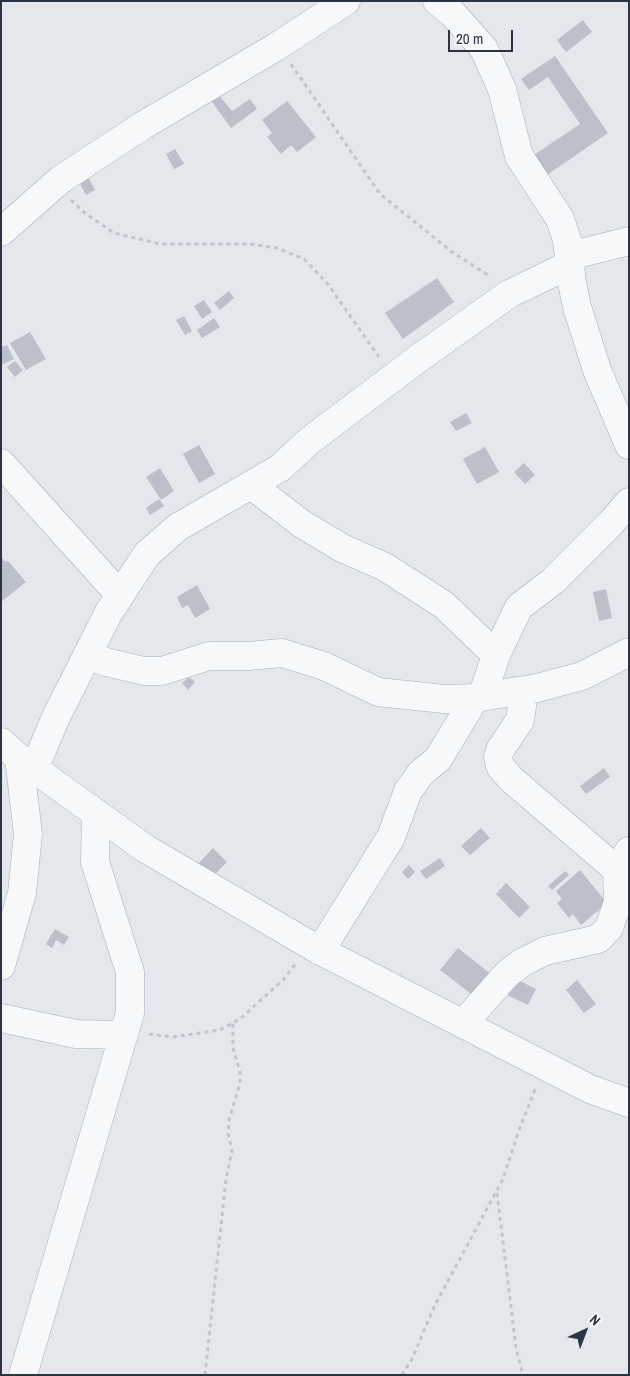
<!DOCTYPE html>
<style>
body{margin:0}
#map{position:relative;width:630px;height:1376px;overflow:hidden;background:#e4e7ec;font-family:"Archivo Narrow",sans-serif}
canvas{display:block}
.frame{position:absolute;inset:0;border:2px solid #2b3445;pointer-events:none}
.north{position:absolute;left:560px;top:1306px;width:50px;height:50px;-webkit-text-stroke:4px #f4f6f9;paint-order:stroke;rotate:43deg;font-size:14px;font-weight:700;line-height:20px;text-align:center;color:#2b3445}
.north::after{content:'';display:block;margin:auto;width:18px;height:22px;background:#2b3445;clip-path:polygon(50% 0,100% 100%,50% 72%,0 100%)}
.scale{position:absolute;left:448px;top:30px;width:65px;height:22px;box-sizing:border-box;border:2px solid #2b3445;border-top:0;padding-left:6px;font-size:15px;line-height:18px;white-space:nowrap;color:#2b3445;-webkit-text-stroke:4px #f4f6f9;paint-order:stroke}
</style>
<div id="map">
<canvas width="630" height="1376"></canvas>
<div class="frame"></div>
<div class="north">N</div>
<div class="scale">20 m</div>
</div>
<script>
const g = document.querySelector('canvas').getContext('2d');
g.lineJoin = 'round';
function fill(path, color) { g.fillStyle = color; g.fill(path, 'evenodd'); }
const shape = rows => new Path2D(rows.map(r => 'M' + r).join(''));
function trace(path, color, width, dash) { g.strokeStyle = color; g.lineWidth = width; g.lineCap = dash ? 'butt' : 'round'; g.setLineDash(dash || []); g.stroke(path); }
fill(shape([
 [583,20,592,32,566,52,557,40],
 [555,56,608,133,547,175,534,155,580,124,548,77,529,90,521,79],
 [218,94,232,111,250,99,257,109,231,128,210,99],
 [287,101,316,137,297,152,291,145,281,154,267,137,272,133,262,120],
 [175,149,184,164,174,169,166,154],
 [87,175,95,190,86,195,78,180],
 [437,278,454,302,403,339,385,313],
 [229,291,234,298,220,310,214,303],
 [204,300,212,312,202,319,194,306],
 [184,316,192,331,185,335,176,320],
 [214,318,220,327,202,338,197,330],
 [30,332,46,359,26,370,10,343],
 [7,345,14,359,1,365,1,347],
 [15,361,23,370,15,377,7,367],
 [466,413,472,423,456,431,450,422],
 [199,445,215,474,199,483,183,454],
 [485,447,499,472,477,484,463,459],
 [524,463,535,475,525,484,514,472],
 [160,468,174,491,161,500,146,477],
 [159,499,164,506,150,515,146,508],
 [1,557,6,562,8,561,26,582,1,602],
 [197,585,210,609,195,618,188,605,182,608,177,597],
 [606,589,612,618,599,621,593,592],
 [189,677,195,682,188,690,182,683],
 [604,768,610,777,586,794,580,786],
 [481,828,490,838,470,855,461,846],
 [213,848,227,862,212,877,198,864],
 [440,858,445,866,426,879,420,871],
 [409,865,415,872,408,879,402,872],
 [580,870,607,903,581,925,573,914,569,918,557,903,562,899,556,891],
 [565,871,569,875,552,890,548,886],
 [506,883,530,907,519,918,496,894],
 [55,929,69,937,64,945,56,940,52,948,46,944],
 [458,948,492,975,475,997,440,970],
 [512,977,536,989,528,1005,503,993],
 [577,980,596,1004,584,1013,566,990]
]), '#bbc0ca');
const minor = shape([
 [437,1,452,13,484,49,502,89,519,156,560,219,567,240,572,283,577,307,597,370,629,445],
 [1,232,60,180,142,126,276,47,346,1],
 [569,256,629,241],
 [1,463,120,595],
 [251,485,302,524,342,548,385,567,444,605,496,655],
 [87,655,106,662,144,671,162,671,209,656,248,656,282,653,324,666,378,692,444,699,475,698,537,688,582,676,629,652],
 [520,691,522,706,520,720,500,750,498,757,500,766,511,779,617,870],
 [482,697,496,655,519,607,553,581,611,523,629,502],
 [1,742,19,758,146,849,317,949,590,1089,629,1103],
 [34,769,56,717,109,612,147,554,178,527,280,468,309,441,419,358,509,294,571,264],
 [320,951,391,837,408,791,421,773,438,759,475,698],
 [1,966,22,893,28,834,19,758],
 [1,1018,76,1034,124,1035],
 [463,1024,507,974,523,962,545,951,598,939,609,928,618,902,617,870,629,851],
 [23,1375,130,1013,130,972,95,862,96,813]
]);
trace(minor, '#a9aeb7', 29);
trace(shape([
 [291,64,380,194,452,252,491,277],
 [71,200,85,213,114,233,160,244,250,244,277,248,304,259,327,283,379,357],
 [149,1034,173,1037,220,1030,240,1019,284,979,296,963],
 [497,1193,516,1348,523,1375],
 [205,1375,226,1179,232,1151,228,1133,229,1120,240,1083,240,1072,233,1048,233,1022],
 [402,1375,412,1359,435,1305,503,1179,519,1130,536,1087]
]), '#c2c5cb', 3, [4, 4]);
trace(minor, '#f7f8fa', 28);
</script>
